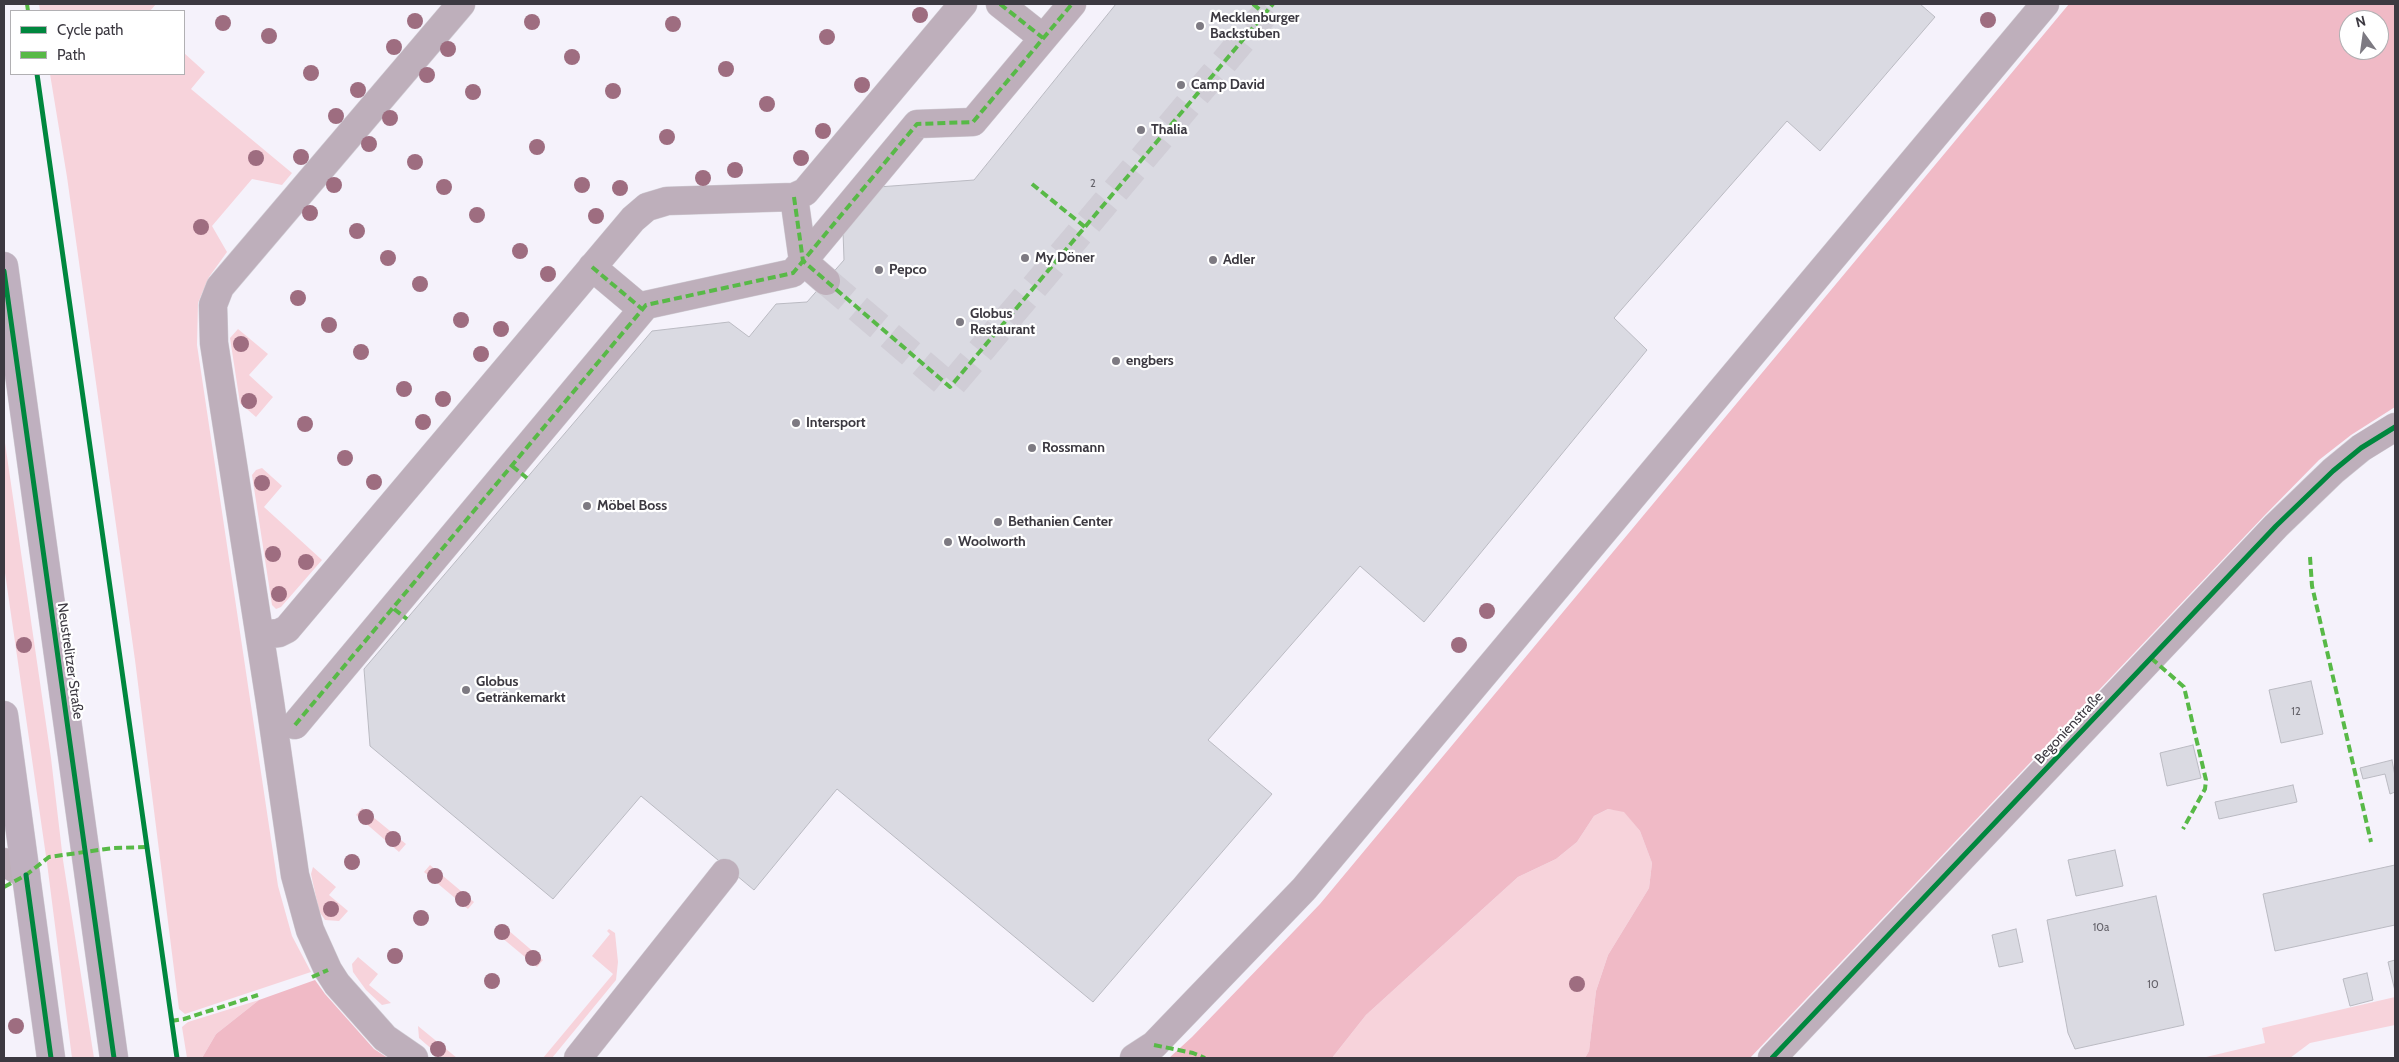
<!DOCTYPE html>
<meta charset="utf-8">
<style>
body{margin:0}
#map{position:relative;width:2399px;height:1062px;overflow:hidden;background:#f5f2fb;font-family:Cabin,sans-serif}
canvas{display:block}
.frame{position:absolute;inset:0;border:5px solid #3c3941;pointer-events:none}
.legend{position:absolute;left:10px;top:10px;width:175px;height:65px;box-sizing:border-box;background:#fff;border:1px solid #b1b0b3;margin:0;padding:6px 9px;list-style:none;font-size:15px;color:#3c3941}
.legend li{display:flex;align-items:center;gap:10px;height:25px}
.legend b{width:25px;border:1px solid #b1b0b3}
.north{position:absolute;left:2339px;top:10px;width:50px;height:50px;box-sizing:border-box;background:#fff;border:1px solid #b1b0b3;border-radius:50%;rotate:346deg;font-size:14px;font-weight:700;line-height:20px;text-align:center;color:#3c3941}
.north::after{content:'';display:block;margin:auto;width:18px;height:22px;background:#7d7a82;clip-path:polygon(50% 0,100% 100%,50% 72%,0 100%)}
</style>
<div id="map">
<canvas width="2399" height="1062"></canvas>
<div class="frame"></div>
<ul class="legend">
<li><b style="height:6px;background:#00873e"></b>Cycle path</li>
<li><b style="height:6px;background:#58b947"></b>Path</li>
</ul>
<div class="north">N</div>
</div>
<script>
const g = document.querySelector('canvas').getContext('2d');
g.lineJoin = 'round';
function fill(path, color) { g.fillStyle = color; g.fill(path, 'evenodd'); }
const shape = rows => new Path2D(rows.map(r => 'M' + r).join(''));
function trace(path, color, width, dash) { g.strokeStyle = color; g.lineWidth = width; g.lineCap = dash ? 'butt' : 'round'; g.setLineDash(dash || []); g.stroke(path); }
function drawText(font, color, halo, rows, align = 'center') {
  g.font = font + ' Cabin,sans-serif'; g.lineWidth = 4.5; g.setLineDash([]); g.textBaseline = 'middle'; g.strokeStyle = halo; g.fillStyle = color; for (const [text, x, y, turn = 0] of rows) {
    g.save(); g.translate(x, y); g.rotate((+turn || 0) * Math.PI / 180); g.textAlign = isNaN(turn) ? turn : align; if (halo) g.strokeText(text, 0, 0); g.fillText(text, 0, 0); g.restore();
  }
}
fill(shape([
 [39,4,156,4,150,11,40,11],
 [184,53,205,72,191,89,292,173,282,185,252,179,212,226,227,252,209,277,198,303,197,345,278,886,292,936,311,972,185,1014,179,1009,135,660,67,177,50,74,184,74],
 [238,329,268,354,249,375,273,397,256,417,240,403,230,338],
 [4,436,51,758,63,860,94,1058,72,1058,47,863,4,566],
 [262,468,282,486,264,507,322,560,281,607,276,609,272,605,252,475,256,470],
 [362,808,406,844,399,852,356,815],
 [1608,809,1624,811,1640,831,1652,863,1649,888,1608,955,1596,991,1589,1051,1585,1058,1332,1058,1366,1015,1518,877,1556,859,1577,842,1594,816],
 [430,865,474,902,468,909,424,872],
 [313,867,336,887,329,895,348,911,339,921,325,920,319,911,311,874],
 [501,924,543,960,537,967,495,932],
 [609,929,615,933,618,962,616,980,552,1058,543,1058,613,974,592,956,610,934,607,931],
 [358,957,378,974,369,985,391,1003,382,1005,366,990,353,972,352,964],
 [2395,997,2395,1025,2310,1043,2290,1058,2202,1058,2265,1043,2262,1028],
 [259,1000,216,1034,202,1058,187,1058,182,1027,188,1022],
 [418,1026,457,1058,442,1058,419,1038]
]), '#f7d3db');
fill(shape([
 [2069,4,2395,4,2395,407,2351,435,2319,460,2264,516,1750,1058,1585,1058,1589,1051,1596,991,1608,955,1649,888,1652,863,1640,831,1624,812,1608,809,1594,816,1577,842,1556,859,1518,877,1366,1015,1332,1058,1169,1058,1192,1037,1320,904],
 [2349,20,2379,20,2379,50,2349,50],
 [315,980,325,994,374,1049,388,1058,202,1058,216,1034,259,1000]
]), '#f0bac6');
const building = shape([
 [1116,4,1920,4,1935,17,1820,151,1787,121,1614,318,1647,350,1424,622,1360,566,1208,740,1272,794,1093,1002,837,789,754,890,641,796,553,899,370,746,364,669,652,331,729,322,749,337,776,304,807,302,844,260,843,231,878,187,974,180,1116,4],
 [2311,681,2323,734,2281,743,2269,690,2311,681],
 [2193,745,2201,778,2167,786,2160,753,2193,745],
 [2392,760,2395,776,2395,792,2390,794,2385,774,2363,779,2360,768,2392,760],
 [2293,785,2297,802,2219,819,2215,802,2293,785],
 [2115,850,2123,886,2076,896,2068,860,2115,850],
 [2395,865,2395,925,2275,951,2263,894,2395,865],
 [2156,896,2184,1025,2075,1049,2068,1033,2047,920,2156,896],
 [2016,929,2023,962,1999,967,1992,935,2016,929],
 [2395,960,2395,991,2388,962,2395,960],
 [2367,973,2373,1000,2350,1006,2343,979,2367,973]
]);
fill(building, '#dadae2');
trace(building, '#babac2', 1);
trace(shape([
 [826,281,950,387,1273,4]
]), '#d0cdd6', 28, [28, 14]);
const minor = shape([
 [1000,4,1043,38],
 [794,197,803,261,826,281],
 [592,267,642,309],
 [260,635,279,633,287,629,633,219,647,207,667,201,794,197,805,192,963,4],
 [295,725,646,305,793,273,917,124,973,122,1072,4],
 [4,862,26,875],
 [414,1058,385,1038,337,984,328,970,310,930,295,875,270,702,214,343,213,305,220,287,461,4],
 [578,1058,725,873],
 [1134,1058,1154,1045,1304,889,2045,4],
 [1772,1058,2276,526,2333,471,2361,448,2395,427]
]);
const major = shape([
 [4,266,114,1058],
 [4,715,51,1058]
]);
trace(minor, '#d1ced5', 29);
trace(major, '#d1ced5', 29);
trace(minor, '#beafbb', 28);
trace(major, '#bfb0bf', 28);
trace(shape([
 [27,4,28,11],
 [1000,4,1043,38],
 [1253,4,1265,14],
 [1032,184,1085,227],
 [794,197,803,261,950,387,1273,4],
 [592,267,642,309],
 [512,466,527,478],
 [2310,557,2312,586,2371,842],
 [394,609,407,619],
 [2151,658,2184,687,2206,780,2205,789,2183,829],
 [295,725,646,305,793,273,917,124,973,122,1072,4],
 [4,887,26,875,49,857,113,848,148,847],
 [312,977,328,970],
 [171,1021,184,1019,258,995],
 [1154,1045,1193,1053,1205,1058]
]), '#58b947', 4, [8, 4]);
trace(shape([
 [37,74,177,1058],
 [4,271,114,1058],
 [26,875,51,1058],
 [1772,1058,2276,526,2333,471,2361,448,2395,427]
]), '#00873e', 5);
g.fillStyle = '#9e6d80';
for (const [x, y] of [
 [920,15],
 [1988,20],
 [415,21],
 [532,22],
 [223,23],
 [673,24],
 [269,36],
 [827,37],
 [394,47],
 [448,49],
 [572,57],
 [726,69],
 [311,73],
 [427,75],
 [862,85],
 [358,90],
 [613,91],
 [473,92],
 [767,104],
 [336,116],
 [390,118],
 [823,131],
 [667,137],
 [369,144],
 [537,147],
 [301,157],
 [256,158],
 [801,158],
 [415,162],
 [735,170],
 [703,178],
 [334,185],
 [582,185],
 [444,187],
 [620,188],
 [310,213],
 [477,215],
 [596,216],
 [201,227],
 [357,231],
 [520,251],
 [388,258],
 [548,274],
 [420,284],
 [298,298],
 [461,320],
 [329,325],
 [501,329],
 [241,344],
 [361,352],
 [481,354],
 [404,389],
 [443,399],
 [249,401],
 [423,422],
 [305,424],
 [345,458],
 [374,482],
 [262,483],
 [273,554],
 [306,562],
 [279,594],
 [1487,611],
 [24,645],
 [1459,645],
 [366,817],
 [393,839],
 [352,862],
 [435,876],
 [463,899],
 [331,909],
 [421,918],
 [502,932],
 [395,956],
 [533,958],
 [492,981],
 [1577,984],
 [16,1026],
 [438,1049]
]) { g.beginPath(); g.arc(x, y, 8, 0, 2 * Math.PI); g.fill(); }
for (const [x, y, r, color] of [
 [1200,26,5,"#7d7a82"],
 [1181,85,5,"#7d7a82"],
 [1141,130,5,"#7d7a82"],
 [1025,258,5,"#7d7a82"],
 [1213,260,5,"#7d7a82"],
 [879,270,5,"#7d7a82"],
 [960,322,5,"#7d7a82"],
 [1116,361,5,"#7d7a82"],
 [796,423,5,"#7d7a82"],
 [1032,448,5,"#7d7a82"],
 [587,506,5,"#7d7a82"],
 [998,522,5,"#7d7a82"],
 [948,542,5,"#7d7a82"],
 [466,690,5,"#7d7a82"]
]) { const dot = new Path2D(); dot.arc(x, y, r, 0, 2 * Math.PI); g.fillStyle = color; g.fill(dot); trace(dot, '#fff', 2); }
drawText('11px', '#64626a', null, [
 ["2",1093,184],
 ["12",2296,712],
 ["10a",2101,928],
 ["10",2153,985]
]);
drawText('bold 14px', '#3c3941', '#fff', [
 ["Mecklenburger",1210,18],
 ["Backstuben",1210,34],
 ["Camp David",1191,85],
 ["Thalia",1151,130],
 ["My Döner",1035,258],
 ["Adler",1223,260],
 ["Pepco",889,270],
 ["Globus",970,314],
 ["Restaurant",970,330],
 ["engbers",1126,361],
 ["Intersport",806,423],
 ["Rossmann",1042,448],
 ["Möbel Boss",597,506],
 ["Bethanien Center",1008,522],
 ["Woolworth",958,542],
 ["Globus",476,682],
 ["Getränkemarkt",476,698]
], 'left');
drawText('14px', '#3c3941', '#fff', [
 ["Neustrelitzer Straße",70,661,82],
 ["Begonienstraße",2069,728,-47]
]);
</script>
